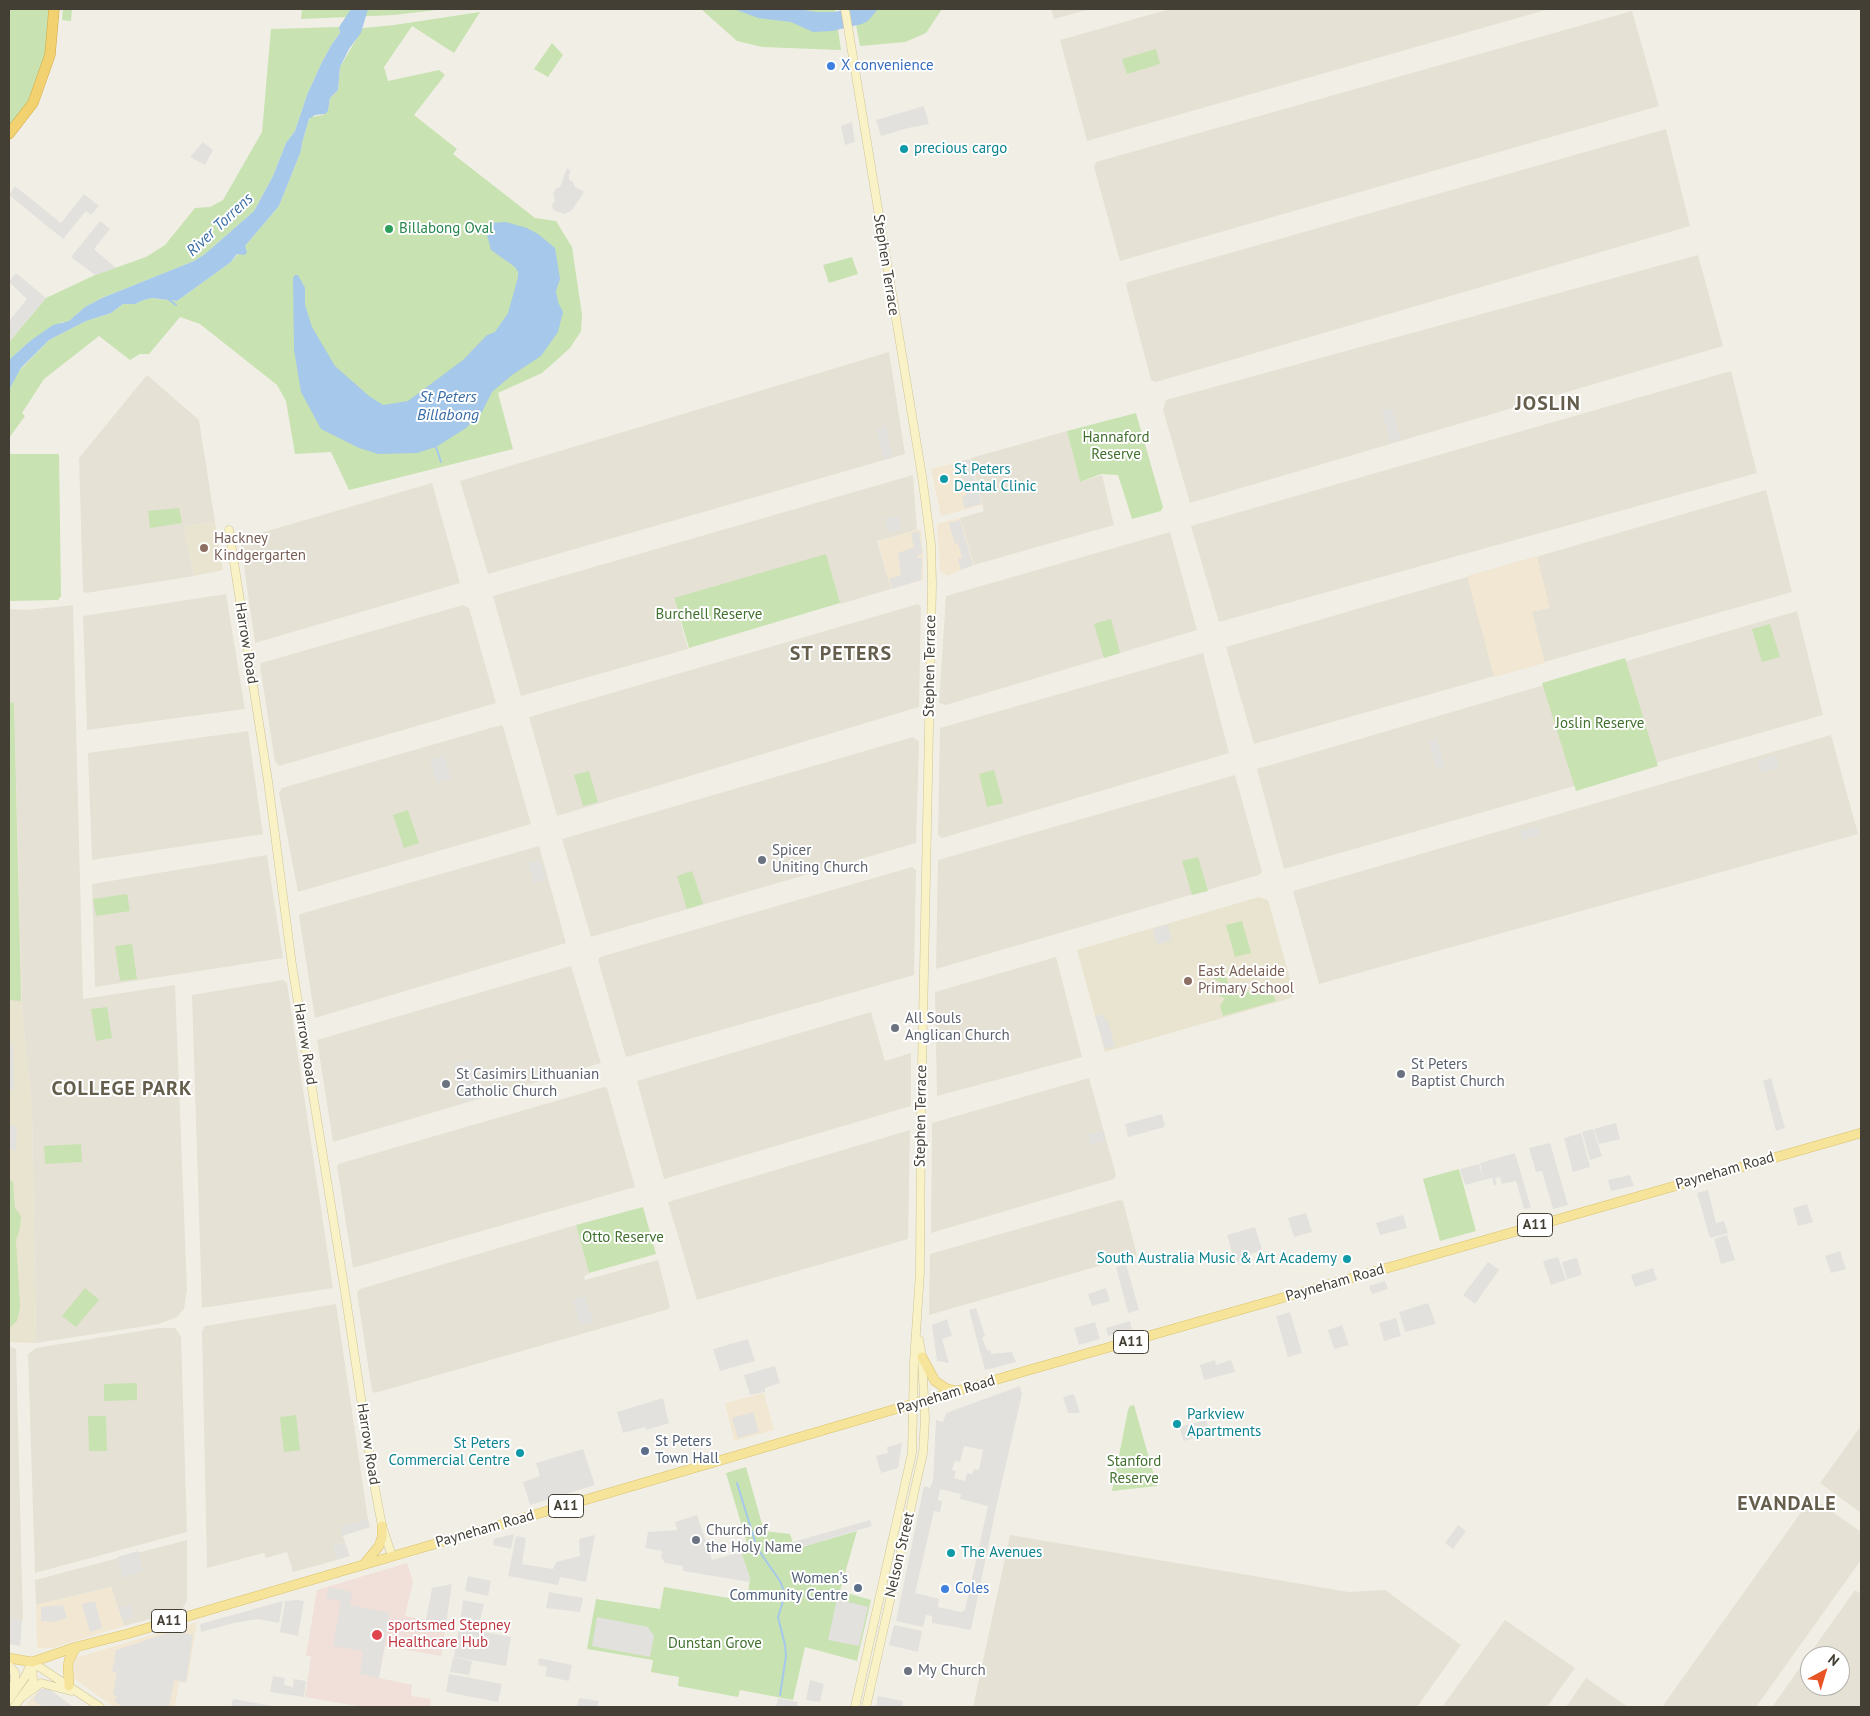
<!DOCTYPE html>
<style>
body{margin:0}
#map{position:relative;width:1870px;height:1716px;overflow:hidden;background:#f1efe5;font-family:"PT Sans",sans-serif}
canvas{display:block}
.frame{position:absolute;inset:0;border:10px solid #433f35;pointer-events:none}
.north{position:absolute;left:1800px;top:1646px;width:50px;height:50px;box-sizing:border-box;background:#fff;border:1px solid #b4b2ae;border-radius:50%;rotate:39deg;font-size:14px;font-weight:700;line-height:20px;text-align:center;color:#433f35}
.north::after{content:'';display:block;margin:auto;width:18px;height:22px;background:#e85425;clip-path:polygon(50% 0,100% 100%,50% 72%,0 100%)}
</style>
<div id="map">
<canvas width="1870" height="1716"></canvas>
<div class="frame"></div>
<div class="north">N</div>
</div>
<script>
const g = document.querySelector('canvas').getContext('2d');
g.lineJoin = 'round';
function fill(path, color) { g.fillStyle = color; g.fill(path, 'evenodd'); }
const shape = rows => new Path2D(rows.map(r => 'M' + r).join(''));
function trace(path, color, width, dash) { g.strokeStyle = color; g.lineWidth = width; g.lineCap = dash ? 'butt' : 'round'; g.setLineDash(dash || []); g.stroke(path); }
function drawText(font, color, halo, rows, align = 'center') {
  g.font = font + ' "PT Sans",sans-serif'; g.lineWidth = 4; g.setLineDash([]); g.textBaseline = 'middle'; g.strokeStyle = halo; g.fillStyle = color; for (const [text, x, y, turn = 0] of rows) {
    g.save(); g.translate(x, y); g.rotate((+turn || 0) * Math.PI / 180); g.textAlign = isNaN(turn) ? turn : align; if (halo) g.strokeText(text, 0, 0); g.fillText(text, 0, 0); g.restore();
  }
}
fill(shape([
 [1051,9,1090,9,1054,19],
 [1170,9,1549,9,1087,141,1060,40],
 [1632,11,1659,106,1120,261,1094,167,1096,162],
 [1666,129,1690,226,1156,382,1151,380,1126,285,1128,282],
 [1698,255,1723,346,1190,503,1163,410,1166,400],
 [889,352,905,454,488,574,460,481],
 [1731,371,1757,473,1219,622,1191,526],
 [147,375,199,420,215,522,184,526,194,576,86,593,83,591,79,458],
 [1067,431,1080,482,1102,475,1114,525,974,565,960,518,984,511,971,458],
 [913,475,917,530,877,541,891,589,840,604,826,556,674,599,688,649,521,696,493,596],
 [432,483,460,583,255,643,240,539],
 [1766,490,1792,592,1254,744,1226,647],
 [1170,532,1197,630,946,705,939,703,946,596],
 [226,594,245,709,87,730,83,616],
 [918,604,921,607,919,707,557,816,529,717],
 [73,605,83,999,175,985,187,1290,184,1309,177,1317,159,1324,36,1343,32,1110,22,1010,14,703,9,702,9,609,27,610],
 [463,605,469,608,496,703,279,766,275,762,260,666,261,663],
 [1797,611,1823,715,1284,869,1257,769],
 [1203,653,1229,753,942,838,938,835,940,728],
 [501,725,503,726,531,824,298,892,279,793,282,788],
 [248,731,263,834,92,860,88,753],
 [1831,735,1858,834,1319,984,1293,891],
 [913,737,919,741,916,843,591,937,562,839],
 [1235,775,1262,872,1259,875,936,969,938,860],
 [539,846,566,943,315,1018,299,916,300,914],
 [267,855,283,958,95,987,92,884],
 [912,867,916,870,914,975,626,1057,598,960,600,957],
 [1056,957,1082,1057,937,1096,935,992],
 [571,966,601,1063,333,1142,317,1040],
 [283,980,287,983,333,1288,202,1308,192,995],
 [871,1012,885,1061,911,1053,911,1106,664,1179,637,1081],
 [1089,1078,1116,1175,1114,1179,931,1233,932,1123],
 [604,1087,607,1088,635,1187,353,1268,337,1166,338,1164],
 [910,1130,908,1239,697,1300,668,1202],
 [1120,1200,1123,1201,1137,1255,929,1315,930,1254],
 [576,1225,589,1273,584,1277,585,1280,658,1260,670,1306,669,1309,375,1393,372,1391,357,1293,360,1289],
 [336,1304,368,1519,340,1527,345,1542,333,1546,337,1560,293,1572,287,1552,266,1558,264,1553,207,1568,202,1331,205,1326],
 [158,1328,175,1328,181,1336,187,1532,35,1573,28,1354,36,1348],
 [9,1346,16,1349,23,1620,9,1618],
 [1861,1426,1861,1513,1820,1483],
 [1812,1497,1861,1532,1861,1560,1756,1707,1662,1707],
 [1010,1535,1349,1592,1385,1590,1461,1645,1417,1707,973,1707],
 [187,1540,187,1601,181,1611,124,1626,111,1587,36,1605,35,1580],
 [1855,1590,1861,1594,1861,1707,1772,1707],
 [1810,1656,1840,1656,1840,1686,1810,1686],
 [1505,1620,1575,1668,1547,1707,1442,1707],
 [1586,1678,1628,1707,1566,1707]
]), '#e5e1d4');
fill(shape([
 [970,459,982,505,941,516,931,469],
 [960,518,974,565,947,576,940,571,937,524],
 [921,529,923,555,923,580,891,589,878,541],
 [1537,556,1550,608,1532,612,1545,663,1494,677,1467,576],
 [764,1393,774,1430,734,1441,725,1403],
 [111,1587,124,1626,52,1648,37,1648,36,1605],
 [197,1622,187,1683,179,1682,175,1707,114,1707,72,1677,75,1658],
 [49,1689,74,1707,24,1707,36,1693]
]), '#f2e7d2');
fill(shape([
 [215,522,223,570,194,576,184,526],
 [9,702,14,703,22,1010,32,1110,36,1343,9,1342],
 [1259,897,1268,900,1294,993,1291,998,1105,1052,1077,950]
]), '#e9e4d0');
fill(shape([
 [407,1563,413,1581,405,1616,446,1624,441,1656,385,1646,379,1678,412,1685,411,1696,431,1699,430,1707,363,1707,305,1697,311,1656,306,1656,317,1590]
]), '#f1dfd9');
fill(shape([
 [9,9,50,9,47,55,28,105,9,128],
 [63,9,72,9,71,21,62,20],
 [302,9,444,9,394,15,301,19],
 [701,9,835,9,841,50,762,47,737,41],
 [853,9,942,9,926,33,905,42,860,46],
 [480,12,454,53,412,26,384,67,388,81,439,70,445,75,414,115,457,149,453,154,535,218,556,221,572,247,582,315,581,331,570,348,542,373,498,393,513,449,349,490,331,452,295,454,286,401,277,385,200,324,180,317,149,354,140,354,130,360,99,336,44,379,22,413,25,416,9,438,9,390,18,372,49,340,86,321,111,313,123,304,135,304,144,300,152,298,177,301,231,262,245,246,279,206,301,151,302,143,308,122,311,117,323,115,328,111,330,98,338,90,340,67,363,28,394,25],
 [339,27,340,33,332,44,322,62,307,95,295,131,286,143,273,176,254,211,205,254,194,261,102,298,85,307,68,322,62,322,30,341,9,360,9,342,46,298,95,275,146,257,165,245,195,208,210,207,223,200,262,132,271,29],
 [552,43,563,55,548,77,534,69],
 [1156,49,1160,64,1127,74,1122,59],
 [852,257,858,274,829,283,823,265],
 [1136,413,1163,507,1161,511,1132,519,1118,475,1101,474,1080,482,1067,431],
 [9,454,59,454,61,596,58,600,9,601],
 [179,508,182,523,150,528,148,511],
 [826,554,840,603,689,648,674,598],
 [1111,619,1120,653,1104,658,1094,624],
 [1770,624,1780,657,1762,662,1752,629],
 [1625,658,1658,766,1576,791,1542,683],
 [9,702,14,703,21,1001,9,1000],
 [994,770,1003,803,987,807,979,774],
 [589,771,598,802,583,806,574,775],
 [408,810,419,843,404,848,393,815],
 [1198,857,1208,891,1192,895,1182,861],
 [692,871,703,904,687,909,677,876],
 [127,894,130,911,96,916,93,899],
 [1242,921,1251,953,1235,957,1226,925],
 [132,944,137,979,120,981,115,946],
 [1223,966,1232,996,1269,986,1276,1001,1223,1016,1220,1006,1225,998,1219,996,1225,985,1200,971],
 [107,1007,112,1038,96,1041,91,1009],
 [81,1144,82,1162,45,1164,44,1146],
 [1459,1169,1476,1231,1440,1241,1423,1179],
 [9,1179,13,1182,15,1208,21,1216,20,1227,16,1241,20,1307,17,1321,9,1328],
 [643,1207,656,1254,589,1273,576,1225],
 [85,1288,99,1300,76,1327,62,1316],
 [137,1383,137,1400,104,1401,104,1384],
 [1134,1405,1157,1486,1112,1491,1128,1410,1130,1406],
 [296,1415,300,1450,284,1452,280,1417],
 [88,1416,106,1416,107,1451,89,1451],
 [746,1467,764,1531,790,1534,795,1549,857,1531,840,1591,871,1600,857,1661,805,1647,793,1700,740,1690,738,1697,678,1686,679,1677,651,1672,653,1660,587,1649,596,1599,660,1609,664,1587,747,1601,750,1578,741,1552,749,1550,726,1473]
]), '#c8e2b1');
fill(shape([
 [924,106,929,124,908,128,881,136,876,120],
 [852,122,855,142,845,145,841,126],
 [203,142,213,150,205,165,190,157],
 [567,168,571,171,569,175,569,179,573,182,575,187,583,191,583,194,571,211,564,214,553,210,552,205,555,201,553,194,556,188,560,187],
 [15,186,61,223,84,194,99,206,91,215,86,211,63,239,9,195],
 [100,221,110,229,94,249,116,268,95,275,71,257],
 [16,273,46,298,9,342,9,321,27,299,9,282],
 [1392,408,1401,440,1390,442,1382,411],
 [886,425,892,457,884,460,876,429],
 [970,459,982,504,965,508,962,497,966,495,958,462],
 [898,516,902,529,889,533,884,519],
 [960,520,973,565,961,570,958,559,962,557,958,543,955,544,949,523],
 [919,531,922,552,916,558,922,558,921,580,892,589,889,579,901,575,898,553,914,547,911,533],
 [1436,737,1445,766,1436,768,1429,742],
 [444,755,451,779,437,783,430,760],
 [1776,755,1779,768,1761,772,1757,761],
 [1538,826,1541,835,1523,840,1520,831],
 [540,860,546,880,534,883,528,863],
 [1168,924,1172,940,1157,945,1153,929],
 [1103,1014,1106,1022,1108,1021,1115,1046,1105,1049,1095,1016],
 [9,1045,13,1045,14,1090,9,1090],
 [471,1059,482,1098,463,1103,453,1064],
 [1771,1078,1785,1128,1776,1131,1763,1081],
 [1162,1114,1165,1127,1128,1137,1125,1124],
 [1616,1123,1620,1139,1599,1144,1594,1129],
 [9,1125,17,1126,16,1151,9,1149],
 [1593,1129,1602,1156,1590,1160,1582,1132],
 [1102,1130,1105,1140,1091,1145,1088,1135],
 [1581,1133,1590,1167,1573,1172,1564,1138],
 [1550,1143,1568,1205,1553,1209,1542,1171,1536,1172,1529,1148],
 [1515,1153,1531,1208,1524,1209,1516,1181,1502,1184,1500,1177,1495,1178,1497,1185,1494,1185,1492,1178,1484,1180,1480,1163],
 [1479,1164,1484,1180,1465,1185,1460,1169],
 [1630,1175,1634,1186,1611,1191,1608,1180],
 [1708,1190,1716,1223,1724,1221,1728,1233,1710,1238,1697,1193],
 [1807,1204,1813,1222,1798,1226,1793,1208],
 [1306,1213,1312,1232,1294,1237,1288,1218],
 [1403,1215,1407,1228,1380,1235,1376,1223],
 [1255,1227,1262,1250,1248,1255,1249,1259,1235,1263,1227,1235],
 [1727,1235,1735,1260,1721,1264,1714,1239],
 [1840,1251,1846,1269,1831,1273,1825,1256],
 [1558,1257,1566,1280,1551,1285,1543,1261],
 [1577,1258,1582,1275,1567,1279,1562,1262],
 [1488,1262,1499,1270,1475,1304,1463,1295],
 [1126,1264,1139,1310,1128,1313,1116,1267],
 [1653,1268,1657,1280,1635,1287,1631,1275],
 [1385,1281,1388,1289,1372,1294,1369,1286],
 [1106,1288,1110,1301,1092,1306,1088,1294],
 [585,1296,594,1322,580,1326,573,1300],
 [1428,1303,1436,1324,1405,1332,1399,1312],
 [976,1308,985,1336,982,1338,987,1350,991,1351,991,1354,1012,1352,1016,1362,985,1370,969,1310],
 [1290,1312,1302,1353,1288,1357,1276,1316],
 [1396,1318,1401,1336,1384,1341,1379,1323],
 [947,1319,952,1336,942,1339,949,1363,937,1361,932,1325],
 [1130,1321,1132,1329,1108,1336,1106,1328],
 [1095,1322,1100,1339,1079,1345,1074,1328],
 [1342,1325,1349,1345,1334,1349,1328,1330],
 [748,1339,755,1361,720,1371,713,1349],
 [1215,1360,1216,1365,1231,1360,1235,1372,1204,1380,1200,1365],
 [775,1366,780,1383,765,1388,765,1392,750,1395,744,1375],
 [1020,1386,1022,1394,996,1508,971,1630,932,1623,932,1616,926,1615,923,1627,896,1621,924,1486,930,1488,933,1480,936,1420,943,1422,946,1413],
 [964,1446,983,1450,979,1470,974,1469,972,1474,967,1473,965,1481,954,1478,956,1471,952,1470,955,1461,960,1462],
 [940,1489,961,1494,960,1499,988,1506,965,1610,961,1612,938,1607,939,1599,915,1593,934,1511,940,1512,942,1501,938,1500],
 [1074,1394,1080,1413,1068,1413,1063,1397],
 [663,1398,669,1423,646,1430,645,1427,623,1433,617,1412],
 [753,1412,759,1432,738,1438,732,1418],
 [1206,1420,1210,1433,1184,1441,1179,1427],
 [902,1443,898,1468,881,1473,876,1456,888,1453,887,1447],
 [583,1449,595,1485,530,1505,523,1482,540,1476,536,1463],
 [697,1515,712,1560,741,1552,750,1578,749,1582,683,1571,683,1566,665,1563,661,1557,662,1551,645,1548,648,1532,677,1530,675,1522],
 [368,1519,370,1527,343,1536,340,1527],
 [870,1520,872,1526,795,1549,793,1542],
 [1458,1525,1466,1531,1453,1549,1445,1543],
 [514,1534,511,1549,493,1545,494,1539],
 [595,1535,586,1582,560,1577,558,1585,508,1576,516,1536,526,1538,522,1564,553,1569,556,1562,580,1556,579,1539],
 [345,1542,350,1556,337,1560,333,1546],
 [138,1551,143,1571,123,1578,117,1557],
 [468,1576,491,1581,488,1596,465,1591],
 [452,1584,446,1624,426,1620,432,1588],
 [329,1587,352,1592,350,1605,390,1613,379,1678,360,1674,363,1651,333,1646,341,1601,326,1598],
 [549,1592,583,1598,580,1612,546,1608],
 [837,1599,868,1607,859,1646,828,1640],
 [298,1600,304,1601,298,1636,280,1632,285,1601],
 [463,1600,484,1604,479,1625,460,1621],
 [95,1601,102,1628,90,1632,82,1604],
 [283,1601,279,1623,258,1619,234,1623,201,1632,200,1624],
 [63,1605,67,1618,55,1622,41,1621,41,1607],
 [130,1605,134,1617,123,1620,119,1608],
 [597,1617,648,1627,654,1636,650,1657,592,1646],
 [9,1618,22,1620,20,1646,9,1644],
 [894,1625,922,1631,918,1652,889,1645],
 [459,1627,511,1637,506,1666,454,1657],
 [174,1631,193,1635,186,1682,174,1680,169,1707,122,1707,114,1701,117,1697,113,1694,117,1673,112,1672,116,1650],
 [453,1657,472,1661,469,1675,450,1672],
 [539,1658,572,1665,569,1681,545,1676,547,1667,538,1665],
 [449,1674,502,1684,498,1702,446,1692],
 [273,1676,285,1678,284,1685,293,1687,294,1679,306,1681,304,1697,270,1692],
 [810,1680,824,1684,820,1702,806,1700],
 [40,1689,49,1689,73,1707,42,1707,33,1700],
 [878,1696,903,1701,902,1707,876,1707],
 [579,1698,599,1701,597,1707,577,1707],
 [778,1698,798,1702,797,1707,776,1707],
 [233,1699,278,1707,231,1707]
]), '#e2e1dd');
fill(shape([
 [351,9,368,9,361,33,349,49,340,67,338,90,330,98,328,111,325,114,315,115,309,119,302,143,301,151,279,206,245,246,247,252,245,255,237,254,231,262,177,301,152,298,144,300,135,304,123,304,111,313,86,321,49,340,21,368,9,390,9,360,30,341,53,325,69,321,85,307,102,298,194,261,205,254,254,211,273,176,286,143,295,131,307,95,322,62,332,44,340,33,339,27],
 [734,9,798,9,816,12,834,12,848,9,878,9,868,21,862,24,832,31,813,32,791,22,758,18],
 [506,222,527,228,538,234,555,248,560,279,556,291,558,302,563,312,558,332,541,356,512,375,492,392,482,412,466,428,436,447,417,453,378,454,359,448,321,429,301,392,294,350,293,278,295,275,298,275,305,288,305,305,312,327,335,366,369,396,383,405,408,401,463,360,487,335,495,332,508,313,518,277,518,272,515,267,491,250,487,235,491,223]
]), '#a6c8ea');
trace(shape([
 [168,299,176,305],
 [436,447,441,462],
 [737,1483,757,1548,780,1581,784,1591,783,1601,778,1617,785,1645,786,1656,780,1695]
]), '#a6c8ea', 2);
const secondary = shape([
 [845,9,922,476,931,544,932,584,921,1115,920,1272,914,1362,912,1453,855,1707],
 [229,530,268,781,292,965,345,1292,373,1478,382,1526,392,1556],
 [32,1662,100,1707],
 [9,1665,15,1673,15,1682,10,1690],
 [22,1697,41,1683,71,1691],
 [9,1700,25,1677,31,1664],
 [14,1707,33,1681,32,1662],
 [866,1707,923,1453,925,1419,922,1357,919,1340]
]);
const primary = shape([
 [922,1357,935,1381,947,1389,958,1391],
 [365,1563,379,1546,382,1537,382,1526],
 [9,1658,32,1662,76,1647,127,1634,1029,1370,1861,1133],
 [69,1686,68,1666,69,1660,76,1647]
]);
const highway = shape([
 [9,134,33,103,50,55,54,9]
]);
trace(secondary, '#cdc498', 9);
trace(primary, '#d9c26b', 10);
trace(highway, '#d0a841', 11);
trace(secondary, '#faf2c7', 8);
trace(primary, '#f6e49a', 9);
trace(highway, '#f2d270', 10);
for (const [x, y, r, color] of [
 [831,66,5,"#3f7fe0"],
 [904,149,5,"#0f9aa8"],
 [389,229,5,"#2e9e5b"],
 [944,479,5,"#0f9aa8"],
 [204,548,5,"#8d6e63"],
 [762,860,5,"#6b7280"],
 [1188,981,5,"#8d6e63"],
 [895,1028,5,"#6b7280"],
 [1401,1074,5,"#6b7280"],
 [446,1084,5,"#6b7280"],
 [1347,1259,5,"#0f9aa8"],
 [1177,1424,5,"#0f9aa8"],
 [645,1451,5,"#5c6f8a"],
 [520,1453,5,"#0f9aa8"],
 [696,1540,5,"#6b7280"],
 [951,1553,5,"#0f9aa8"],
 [858,1588,5,"#5c6f8a"],
 [945,1589,5,"#3f7fe0"],
 [377,1635,6,"#e0444e"],
 [908,1671,5,"#6b7280"]
]) { const dot = new Path2D(); dot.arc(x, y, r, 0, 2 * Math.PI); g.fillStyle = color; g.fill(dot); trace(dot, '#fff', 2); }
for (const [x, y, w] of [
 [1535,1225,35],
 [1131,1342,35],
 [566,1506,35],
 [169,1621,35]
]) { const box = new Path2D(); box.roundRect(x - w / 2, y - 11.5, w, 23, 4); g.fillStyle = '#fff'; g.fill(box); trace(box, '#433f35', 1); }
drawText('bold 14px', '#433f35', null, [
 ["A11",1535,1225],
 ["A11",1131,1342],
 ["A11",566,1506],
 ["A11",169,1621]
]);
drawText('15px', '#366cbe', '#fff', [
 ["X convenience",841,66],
 ["Coles",955,1589]
], 'left');
drawText('15px', '#0d838f', '#fff', [
 ["precious cargo",914,149],
 ["St Peters",954,470],
 ["Dental Clinic",954,487],
 ["South Australia Music & Art Academy",1337,1259,"right"],
 ["Parkview",1187,1415],
 ["Apartments",1187,1432],
 ["St Peters",510,1444,"right"],
 ["Commercial Centre",510,1461,"right"],
 ["The Avenues",961,1553]
], 'left');
drawText('15px', '#27864d', '#fff', [
 ["Billabong Oval",399,229]
], 'left');
drawText('15px', '#433f35', '#fff', [
 ["Stephen Terrace",886,265,81],
 ["Harrow Road",246,643,81],
 ["Stephen Terrace",930,666,-89],
 ["Harrow Road",305,1044,81],
 ["Stephen Terrace",921,1116,-89],
 ["Payneham Road",1725,1171,-16],
 ["Payneham Road",1335,1283,-16],
 ["Payneham Road",946,1395,-17],
 ["Harrow Road",368,1444,81],
 ["Payneham Road",485,1529,-16],
 ["Nelson Street",900,1555,-77]
]);
drawText('15px', '#41702e', '#fff', [
 ["Hannaford",1116,438],
 ["Reserve",1116,455],
 ["Burchell Reserve",709,615],
 ["Joslin Reserve",1600,724],
 ["Otto Reserve",623,1238],
 ["Stanford",1134,1462],
 ["Reserve",1134,1479],
 ["Dunstan Grove",715,1644]
]);
drawText('15px', '#785e54', '#fff', [
 ["Hackney",214,539],
 ["Kindgergarten",214,556],
 ["East Adelaide",1198,972],
 ["Primary School",1198,989]
], 'left');
drawText('15px', '#5b616d', '#fff', [
 ["Spicer",772,851],
 ["Uniting Church",772,868],
 ["All Souls",905,1019],
 ["Anglican Church",905,1036],
 ["St Peters",1411,1065],
 ["Baptist Church",1411,1082],
 ["St Casimirs Lithuanian",456,1075],
 ["Catholic Church",456,1092],
 ["Church of",706,1531],
 ["the Holy Name",706,1548],
 ["My Church",918,1671]
], 'left');
drawText('15px', '#4e5e75', '#fff', [
 ["St Peters",655,1442],
 ["Town Hall",655,1459],
 ["Women's",848,1579,"right"],
 ["Community Centre",848,1596,"right"]
], 'left');
drawText('15px', '#be3a42', '#fff', [
 ["sportsmed Stepney",388,1626],
 ["Healthcare Hub",388,1643]
], 'left');
drawText('italic 16px', '#386da6', '#fff', [
 ["River Torrens",220,225,-43],
 ["St Peters",448,397],
 ["Billabong",448,415]
]);
g.letterSpacing = '1px';
drawText('bold 20px', '#655e4d', '#fff', [
 ["JOSLIN",1548,404],
 ["ST PETERS",841,654],
 ["COLLEGE PARK",122,1089],
 ["EVANDALE",1787,1504]
]);
g.letterSpacing = '0px';
</script>
